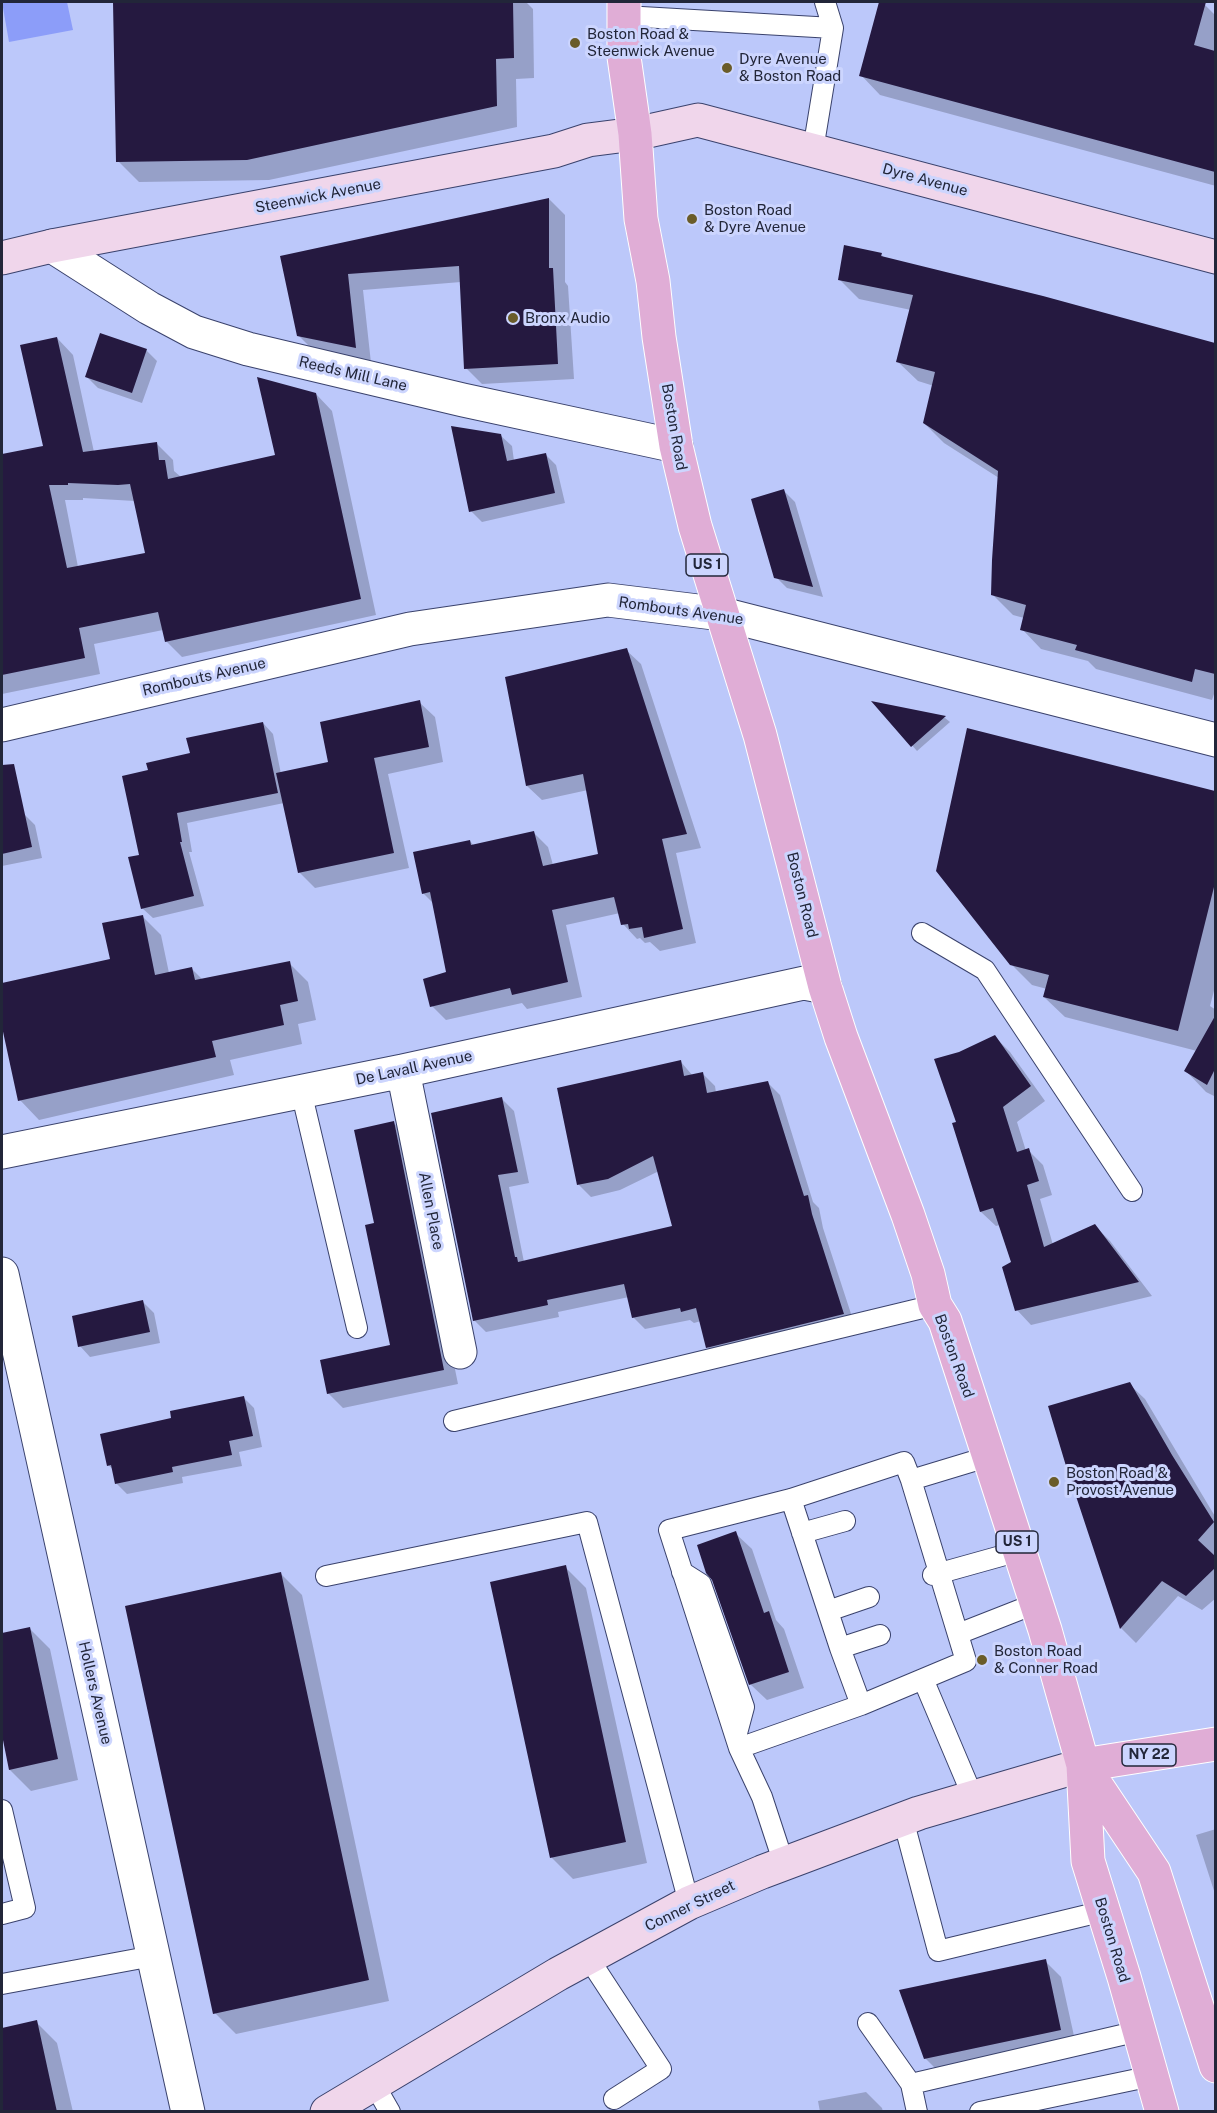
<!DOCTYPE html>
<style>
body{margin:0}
#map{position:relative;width:1217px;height:2113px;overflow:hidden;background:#bcc8fa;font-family:"Public Sans",sans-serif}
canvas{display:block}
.frame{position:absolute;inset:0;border:3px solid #222639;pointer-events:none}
</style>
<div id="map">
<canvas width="1217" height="2113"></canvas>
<div class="frame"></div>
</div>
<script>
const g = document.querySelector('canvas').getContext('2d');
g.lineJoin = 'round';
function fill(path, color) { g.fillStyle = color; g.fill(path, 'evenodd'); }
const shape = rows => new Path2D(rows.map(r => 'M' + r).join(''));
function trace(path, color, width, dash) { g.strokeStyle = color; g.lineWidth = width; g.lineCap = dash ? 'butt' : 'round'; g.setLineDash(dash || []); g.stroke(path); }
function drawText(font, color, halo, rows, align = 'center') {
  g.font = font + ' "Public Sans",sans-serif'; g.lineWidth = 6; g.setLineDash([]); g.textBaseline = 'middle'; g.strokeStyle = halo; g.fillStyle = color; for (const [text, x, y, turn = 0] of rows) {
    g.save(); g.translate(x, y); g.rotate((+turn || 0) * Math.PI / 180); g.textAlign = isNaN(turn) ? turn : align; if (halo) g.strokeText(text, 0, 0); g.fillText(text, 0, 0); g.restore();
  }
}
fill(shape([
 [2,2,67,2,73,30,9,42]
]), '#8c9df9');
fill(shape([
 [114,2,526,2,533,9,534,78,516,79,517,127,269,180,139,182,118,161],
 [881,2,1193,2,1205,5,1216,16,1216,186,880,95,861,75],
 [549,199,565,215,565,282,568,286,574,379,482,384,466,368,461,282,363,290,371,363,315,352,298,335,281,257],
 [881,254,885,259,1216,344,1216,688,1212,700,1096,669,1088,661,1041,649,1022,629,1024,618,1013,615,993,595,999,478,944,443,924,423,934,386,918,381,898,362,911,310,859,299,839,279],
 [57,338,73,355,94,452,157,444,173,460,174,471,181,477,277,456,316,394,332,411,376,615,182,657,166,641,163,630,94,644,100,674,2,694,2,456,45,447],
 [83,498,135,501,147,554,78,567,65,500,83,500],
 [146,350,157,361,142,403,98,388,87,377],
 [500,435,512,446,514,461,545,454,556,465,565,503,482,522,471,511],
 [784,491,795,502,823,597,787,588,776,577],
 [626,650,641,664,701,848,676,853,696,943,660,951,650,942,645,943,640,938,637,939,623,924,620,913,566,925,582,997,527,1009,522,1003,446,1020,432,1006,448,974,433,903,423,893,470,841,474,846,534,833,548,847,553,865,600,855,588,790,542,800,527,786],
 [419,702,435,717,443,762,388,774,409,868,315,888,299,872,284,803,187,823,192,852,189,852,204,906,153,918,142,908,141,856,150,771,263,723,273,734,281,774,330,763],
 [875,703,945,718,950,722,917,751],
 [968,730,1216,793,1216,983,1210,1006,1216,1010,1216,1097,1206,1092,1186,1071,1197,1051,1065,1017,1044,997,1047,989,1032,985,1011,964],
 [24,814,35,825,42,858,2,866,2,819],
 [142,916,161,935,169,973,191,968,203,980,289,963,308,982,316,1020,298,1024,302,1044,230,1060,234,1075,39,1120,20,1100,2,1020,2,985,112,960],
 [995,1037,1010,1052,1045,1101,1017,1122,1026,1151,1028,1150,1043,1165,1052,1195,1040,1199,1053,1245,1095,1226,1110,1241,1152,1296,1031,1325,1017,1310,1013,1263,1000,1225,996,1226,981,1212,954,1124,958,1123,959,1053],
 [681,1062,693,1076,703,1074,715,1086,716,1093,768,1083,780,1095,813,1202,819,1208,823,1228,855,1326,720,1359,708,1347,701,1321,694,1323,690,1320,645,1329,633,1317,629,1297,558,1312,559,1317,486,1332,474,1320,502,1099,514,1111,529,1183,509,1187,524,1262,674,1227,659,1171,620,1190,591,1197,579,1185,558,1090],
 [394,1123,408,1138,458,1384,343,1408,328,1393,392,1346,375,1224],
 [143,1302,154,1313,160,1343,90,1357,80,1346],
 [1129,1384,1145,1399,1216,1518,1216,1554,1214,1556,1216,1558,1216,1598,1202,1610,1178,1596,1136,1643,1121,1628,1067,1466],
 [243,1397,254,1408,262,1447,239,1452,242,1466,182,1477,183,1483,127,1494,116,1483,114,1470,108,1465,173,1419],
 [735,1533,752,1549,776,1620,784,1629,804,1688,767,1700,750,1684],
 [565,1567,586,1588,647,1863,573,1879,552,1858],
 [281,1574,302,1595,389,2001,236,2034,215,2013],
 [29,1628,50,1649,78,1780,31,1791,10,1770,2,1728,2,1634],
 [1216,1829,1216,1897,1196,1835],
 [1045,1961,1061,1977,1076,2045,941,2074,925,2058],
 [36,2022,57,2043,73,2112,2,2112,2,2030],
 [866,2092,882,2108,883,2112,820,2112,818,2101]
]), '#0003');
fill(shape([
 [113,2,513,2,514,58,496,59,497,106,247,160,116,162],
 [879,2,1206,2,1194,45,1215,51,1215,172,859,76],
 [549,198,549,268,553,268,558,364,464,369,459,266,348,274,356,348,297,336,280,256],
 [844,245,882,253,881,256,1043,296,1215,343,1215,674,1195,669,1192,682,1075,650,1077,645,1020,630,1026,605,991,595,992,560,998,471,923,423,935,372,896,362,913,295,838,280],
 [100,333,147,349,132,393,85,377],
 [57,337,83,452,157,442,159,460,165,460,168,479,275,455,257,377,316,393,361,599,165,642,158,612,79,628,85,658,2,675,2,454,43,446,20,345],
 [68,483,118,485,130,484,145,553,67,568,49,485,68,485],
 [451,426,501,434,507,461,546,453,555,493,469,512],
 [784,489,813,587,774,578,755,513,751,499],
 [627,648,687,834,662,839,683,929,644,938,642,927,629,929,628,924,621,925,614,897,552,910,568,982,512,995,510,988,430,1007,423,979,446,972,430,892,422,894,413,852,470,840,471,845,534,831,543,866,598,854,583,774,526,786,505,677],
 [420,700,429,747,374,758,394,853,298,873,276,773,328,762,320,722],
 [871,701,946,716,911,747],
 [263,722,278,793,177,813,182,842,180,842,194,896,141,909,128,857,139,855,122,776,148,770,146,763,190,753,186,738],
 [967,728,1215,791,1215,883,1178,1031,1043,997,1049,975,1010,965,936,871],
 [14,764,32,847,2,854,2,765],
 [143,915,155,975,192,967,195,980,290,961,298,1001,280,1005,284,1025,212,1041,216,1057,18,1101,2,1027,2,983,110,959,102,923],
 [1215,1016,1215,1069,1207,1085,1184,1071],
 [995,1035,1031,1086,1003,1107,1017,1152,1029,1148,1039,1181,1027,1185,1044,1247,1095,1224,1139,1282,1015,1311,1002,1267,1011,1262,993,1208,980,1212,952,1123,956,1122,934,1059,959,1052],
 [681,1060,684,1076,703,1072,707,1093,768,1081,804,1196,808,1195,812,1214,844,1314,706,1348,696,1308,681,1312,680,1308,632,1318,624,1284,547,1300,548,1305,473,1321,431,1113,502,1097,518,1172,498,1175,515,1257,517,1257,518,1262,672,1226,653,1156,608,1179,577,1185,557,1088],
 [394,1121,444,1370,327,1394,320,1360,390,1345,365,1225,374,1223,354,1130],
 [143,1300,150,1332,78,1347,72,1316],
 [1130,1382,1172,1455,1214,1522,1198,1540,1215,1556,1215,1568,1186,1596,1162,1581,1120,1629,1066,1466,1048,1406],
 [244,1396,253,1436,229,1441,232,1455,172,1467,173,1472,115,1484,111,1465,107,1466,100,1434,171,1418,170,1411],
 [736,1531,764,1613,769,1611,789,1672,749,1685,712,1580,706,1573,697,1545],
 [566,1565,626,1842,550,1858,490,1582],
 [281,1572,369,1980,213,2014,125,1606],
 [30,1627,58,1759,9,1770,2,1735,2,1633],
 [1046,1959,1061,2030,924,2059,899,1990],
 [37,2020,57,2112,2,2112,2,2028]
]), '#251940');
const lane = shape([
 [624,16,833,28],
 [813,150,833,28,825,2],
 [922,933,985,970,1132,1191],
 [301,1091,357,1328],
 [454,1421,935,1305],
 [791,1499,840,1648,861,1705],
 [802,1533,845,1521],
 [682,1572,701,1584,744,1707,736,1737],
 [933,1575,1019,1551],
 [326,1576,587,1522,689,1903],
 [828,1611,869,1597],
 [958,1634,1037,1603],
 [840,1648,880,1635],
 [923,1679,973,1797],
 [739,1748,861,1705,966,1661,911,1480],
 [2,1810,25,1908,2,1914],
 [903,1819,938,1951,1104,1911],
 [784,1864,762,1797,739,1748,669,1530,791,1499,904,1462,911,1480,987,1457],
 [589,1959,661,2069,614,2099],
 [2,1984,153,1956],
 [868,2023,911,2084,917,2112],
 [374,2084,390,2112],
 [911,2084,1139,2031],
 [980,2112,1152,2076]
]);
const street = shape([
 [52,246,149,308,194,332,248,349,463,400,676,446],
 [2,725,410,629,608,600,722,614,1216,740],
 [403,1071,460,1352],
 [2,1152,403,1071,804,983,825,987],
 [2,1274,188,2112]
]);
const secondary = shape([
 [2,258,52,246,554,151,588,140,635,134,698,120,1216,257],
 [327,2112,558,1974,689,1903,762,1872,919,1813,1083,1765]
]);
const primary = shape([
 [624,2,624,57,635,134,641,219,653,281,659,337,676,446,695,526,760,735,825,987,841,1037,908,1215,928,1274,935,1305,945,1321,1045,1630,1083,1765,1088,1861,1124,1977,1162,2112],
 [1083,1765,1216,1744],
 [1084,1767,1154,1872,1216,2066]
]);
trace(lane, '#3a426c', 22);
trace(street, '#3a426c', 35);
trace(secondary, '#3a426c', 35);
trace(primary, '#fff', 35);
trace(lane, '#fff', 20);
trace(street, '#fff', 33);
trace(secondary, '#f0d6eb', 33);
trace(primary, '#e0add6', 33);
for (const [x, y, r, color] of [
 [575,43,6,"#6a5c29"],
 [727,68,6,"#6a5c29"],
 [692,219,6,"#6a5c29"],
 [513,318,6,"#6a5c29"],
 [1054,1482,6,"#6a5c29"],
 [982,1660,6,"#6a5c29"]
]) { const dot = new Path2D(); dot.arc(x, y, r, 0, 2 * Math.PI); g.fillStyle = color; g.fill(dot); trace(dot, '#ccd5fe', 2); }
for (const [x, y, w] of [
 [707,565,42],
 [1017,1542,42],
 [1149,1755,54]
]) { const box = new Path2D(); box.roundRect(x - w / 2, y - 11, w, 22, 4.5); g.fillStyle = '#ccd5fe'; g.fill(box); trace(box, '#222639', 1.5); }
drawText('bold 14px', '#222639', null, [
 ["US 1",707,565],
 ["US 1",1017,1542],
 ["NY 22",1149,1755]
]);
drawText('15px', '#222639', '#ccd5fe', [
 ["Boston Road &",587,34],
 ["Steenwick Avenue",587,51],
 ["Dyre Avenue",739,59],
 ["& Boston Road",739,76],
 ["Boston Road",704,210],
 ["& Dyre Avenue",704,227],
 ["Bronx Audio",525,318],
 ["Boston Road &",1066,1473],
 ["Provost Avenue",1066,1490],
 ["Boston Road",994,1651],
 ["& Conner Road",994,1668]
], 'left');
drawText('15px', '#222639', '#ccd5fe', [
 ["Dyre Avenue",925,180,15],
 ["Steenwick Avenue",318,196,-11],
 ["Reeds Mill Lane",353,374,13],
 ["Boston Road",674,427,80],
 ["Rombouts Avenue",681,611,8],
 ["Rombouts Avenue",204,677,-13],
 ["Boston Road",802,895,76],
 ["De Lavall Avenue",414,1068,-12],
 ["Allen Place",431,1211,79],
 ["Boston Road",954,1356,70],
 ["Hollers Avenue",95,1693,77],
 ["Conner Street",690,1906,-26],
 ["Boston Road",1112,1940,73]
]);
</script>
